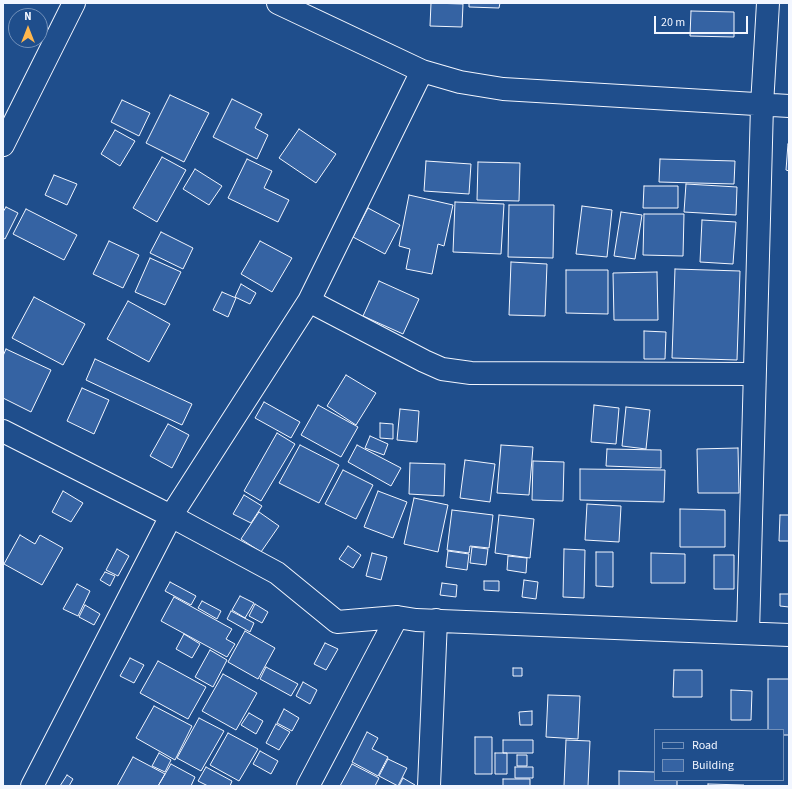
<!DOCTYPE html>
<style>
body{margin:0}
#map{position:relative;width:792px;height:789px;overflow:hidden;background:#1f4e8c;font-family:"Source Sans 3",sans-serif}
canvas{display:block}
.frame{position:absolute;inset:0;border:4px solid #f2f6ff;pointer-events:none}
.legend{position:absolute;left:654px;top:729px;width:130px;height:52px;box-sizing:border-box;background:#1f4e8c;border:1px solid #7391ba;margin:0;padding:5px 7px;list-style:none;font-size:12px;color:#f2f6ff}
.legend li{display:flex;align-items:center;gap:8px;height:20px}
.legend b{width:20px;border:1px solid #7391ba}
.north{position:absolute;left:8px;top:8px;width:40px;height:40px;box-sizing:border-box;background:#1f4e8c;border:1px solid #7391ba;border-radius:50%;rotate:0deg;font-size:11px;font-weight:700;line-height:16px;text-align:center;color:#f2f6ff}
.north::after{content:'';display:block;margin:auto;width:14px;height:18px;background:#ffb74d;clip-path:polygon(50% 0,100% 100%,50% 72%,0 100%)}
.scale{position:absolute;left:654px;top:16px;width:94px;height:18px;box-sizing:border-box;border:2px solid #f2f6ff;border-top:0;padding-left:5px;font-size:12px;line-height:14px;white-space:nowrap;color:#f2f6ff;-webkit-text-stroke:3px #1f4e8c;paint-order:stroke}
</style>
<div id="map">
<canvas width="792" height="789"></canvas>
<div class="frame"></div>
<ul class="legend">
<li><b style="height:5px;background:#1f4e8c"></b>Road</li>
<li><b style="height:11px;background:#3563a3"></b>Building</li>
</ul>
<div class="north">N</div>
<div class="scale">20 m</div>
</div>
<script>
const g = document.querySelector('canvas').getContext('2d');
g.lineJoin = 'round';
function fill(path, color) { g.fillStyle = color; g.fill(path, 'evenodd'); }
const shape = rows => new Path2D(rows.map(r => 'M' + r).join(''));
function trace(path, color, width, dash) { g.strokeStyle = color; g.lineWidth = width; g.lineCap = dash ? 'butt' : 'round'; g.setLineDash(dash || []); g.stroke(path); }
const building = shape([
 [431,3,463,4,462,27,430,26,431,3],
 [469,3,500,3,499,8,469,7,469,3],
 [691,11,734,12,734,37,690,36,691,11],
 [170,95,209,113,184,162,146,143,170,95],
 [232,99,262,114,255,128,268,135,257,159,213,137,232,99],
 [122,100,150,113,139,136,111,122,122,100],
 [299,129,336,154,316,183,279,158,299,129],
 [115,130,135,141,120,166,101,154,115,130],
 [788,144,789,144,789,171,786,170,788,144],
 [162,157,186,170,157,222,133,208,162,157],
 [247,159,272,171,264,188,289,200,278,222,228,198,247,159],
 [660,159,735,161,734,184,659,182,660,159],
 [426,161,471,164,469,194,424,191,426,161],
 [478,162,520,163,519,201,477,200,478,162],
 [195,169,222,186,209,205,183,189,195,169],
 [54,175,77,184,67,205,45,195,54,175],
 [686,184,737,187,736,215,684,212,686,184],
 [644,186,678,186,678,208,643,208,644,186],
 [409,195,453,205,444,246,438,244,432,274,406,269,410,249,399,246,409,195],
 [455,202,504,204,501,254,453,252,455,202],
 [509,205,554,205,553,258,508,257,509,205],
 [582,206,612,210,607,257,576,254,582,206],
 [6,207,18,213,5,239,3,238,3,212,6,207],
 [368,208,400,225,385,254,353,237,368,208],
 [26,209,77,235,64,260,13,234,26,209],
 [621,212,642,215,635,259,614,256,621,212],
 [644,214,684,214,683,256,643,255,644,214],
 [702,220,736,222,733,264,700,262,702,220],
 [161,232,193,248,183,269,150,253,161,232],
 [109,241,139,255,123,288,93,274,109,241],
 [260,241,292,258,272,292,241,274,260,241],
 [150,258,181,272,165,305,135,292,150,258],
 [511,262,547,264,545,316,509,315,511,262],
 [675,269,740,271,737,360,672,358,675,269],
 [566,270,608,270,608,314,566,313,566,270],
 [657,272,658,320,614,320,613,273,657,272],
 [379,281,419,299,403,334,363,316,379,281],
 [241,284,256,293,250,304,235,297,241,284],
 [222,292,236,298,228,317,213,310,222,292],
 [34,297,85,324,63,365,12,338,34,297],
 [128,301,170,324,149,362,107,339,128,301],
 [644,331,666,332,665,359,644,359,644,331],
 [6,349,51,370,31,412,3,398,3,356,6,349],
 [95,359,192,404,182,425,86,380,95,359],
 [346,375,376,393,356,425,327,406,346,375],
 [82,388,109,400,94,434,67,421,82,388],
 [264,402,300,422,291,438,255,418,264,402],
 [318,405,358,427,341,457,301,435,318,405],
 [594,405,619,408,616,444,591,442,594,405],
 [626,407,650,410,646,449,622,446,626,407],
 [400,409,419,411,417,442,397,440,400,409],
 [380,423,393,424,393,439,380,438,380,423],
 [168,424,189,435,172,468,150,456,168,424],
 [277,433,295,444,261,501,244,491,277,433],
 [370,436,388,444,384,455,365,448,370,436],
 [300,445,339,465,319,503,279,483,300,445],
 [357,445,401,468,391,486,348,462,357,445],
 [501,445,533,447,529,495,497,493,501,445],
 [738,448,739,493,698,493,697,449,738,448],
 [607,449,661,450,661,468,606,466,607,449],
 [465,460,495,464,490,502,460,498,465,460],
 [533,461,564,462,563,501,532,500,533,461],
 [410,463,445,464,444,496,409,494,410,463],
 [580,469,665,470,664,502,580,500,580,469],
 [343,470,373,485,356,519,325,504,343,470],
 [63,491,83,503,71,522,52,512,63,491],
 [378,491,407,502,393,538,364,527,378,491],
 [244,495,262,506,251,523,233,514,244,495],
 [414,498,448,505,438,552,404,544,414,498],
 [587,504,621,506,619,542,585,540,587,504],
 [680,509,725,510,725,547,680,547,680,509],
 [452,510,493,515,489,548,470,546,469,553,447,550,452,510],
 [259,512,279,526,261,552,241,539,259,512],
 [499,515,534,519,530,558,495,553,499,515],
 [780,515,789,515,789,541,779,541,780,515],
 [20,535,35,544,40,535,63,548,42,585,4,564,20,535],
 [348,546,361,555,353,568,339,559,348,546],
 [472,547,488,549,486,565,470,563,472,547],
 [117,549,129,556,118,576,106,570,117,549],
 [564,549,585,550,584,598,563,597,564,549],
 [448,551,469,554,467,570,446,567,448,551],
 [596,552,613,552,613,587,596,586,596,552],
 [372,553,387,557,381,580,366,576,372,553],
 [651,553,685,554,685,583,651,583,651,553],
 [714,555,734,555,734,589,714,589,714,555],
 [508,556,527,558,526,573,507,570,508,556],
 [105,572,115,576,110,586,100,580,105,572],
 [524,580,538,582,536,599,522,597,524,580],
 [484,581,499,581,499,591,484,590,484,581],
 [170,582,196,596,191,605,165,591,170,582],
 [442,583,457,585,456,597,440,595,442,583],
 [77,584,90,591,78,616,63,609,77,584],
 [780,594,789,594,789,607,780,606,780,594],
 [240,596,254,603,245,618,232,610,240,596],
 [174,597,232,629,226,639,235,644,227,657,161,621,174,597],
 [202,601,221,611,217,619,198,608,202,601],
 [255,604,268,612,262,623,249,616,255,604],
 [85,605,100,614,94,625,79,617,85,605],
 [231,611,254,623,250,632,227,619,231,611],
 [245,631,275,648,258,679,228,662,245,631],
 [184,634,200,644,192,658,176,649,184,634],
 [325,643,338,649,326,670,314,664,325,643],
 [210,650,227,660,213,687,195,677,210,650],
 [130,658,144,665,134,683,120,676,130,658],
 [158,661,206,687,188,719,140,693,158,661],
 [266,667,298,684,291,696,260,679,266,667],
 [513,668,522,668,522,676,513,676,513,668],
 [674,670,702,670,702,697,673,697,674,670],
 [223,674,257,693,236,730,202,711,223,674],
 [768,679,789,679,789,735,783,735,783,730,768,730,768,679],
 [303,682,317,690,310,704,296,696,303,682],
 [731,690,752,691,751,720,731,720,731,690],
 [548,695,580,696,578,739,546,737,548,695],
 [154,706,192,726,175,760,136,738,154,706],
 [284,709,299,718,292,731,277,723,284,709],
 [532,711,532,725,520,725,519,712,532,711],
 [249,713,263,721,256,734,241,725,249,713],
 [199,718,224,731,201,771,177,758,199,718],
 [276,724,290,732,279,750,266,743,276,724],
 [367,732,378,738,372,749,388,757,378,776,352,762,367,732],
 [228,733,258,749,239,781,210,765,228,733],
 [475,737,492,737,492,774,475,774,475,737],
 [503,740,533,740,533,753,503,753,503,740],
 [566,740,590,741,588,786,564,786,566,740],
 [260,751,278,761,271,774,253,764,260,751],
 [159,753,171,760,165,772,152,766,159,753],
 [495,753,507,753,507,774,495,774,495,753],
 [517,755,527,755,527,766,517,766,517,755],
 [133,757,165,774,158,786,117,786,133,757],
 [388,759,407,768,398,786,379,776,388,759],
 [171,764,195,777,191,786,158,786,171,764],
 [352,764,379,778,375,786,340,786,352,764],
 [206,767,232,781,230,786,208,786,198,781,206,767],
 [515,767,533,767,533,778,515,778,515,767],
 [619,771,655,772,655,780,677,780,677,786,619,786,619,771],
 [67,775,73,779,69,786,60,786,67,775],
 [403,778,415,785,415,786,399,786,403,778],
 [503,779,530,779,530,786,503,786,503,779],
 [708,784,744,785,744,786,708,786,708,784]
]);
fill(building, '#3563a3');
trace(building, '#f2f6ff', 1);
const minor = shape([
 [278,3,422,71,460,82,503,89,789,106],
 [309,301,424,361,442,369,471,373,754,374],
 [3,431,171,516,277,573,337,622,397,617,416,620,789,635],
 [748,633,762,105,768,3],
 [32,786,171,516,309,301,422,71],
 [308,786,397,617],
 [429,786,436,620]
]);
const tertiary = shape([
 [3,145,74,3]
]);
trace(minor, '#f2f6ff', 24);
trace(tertiary, '#f2f6ff', 24);
trace(minor, '#1f4e8c', 22);
trace(tertiary, '#1f4e8c', 22);
</script>
